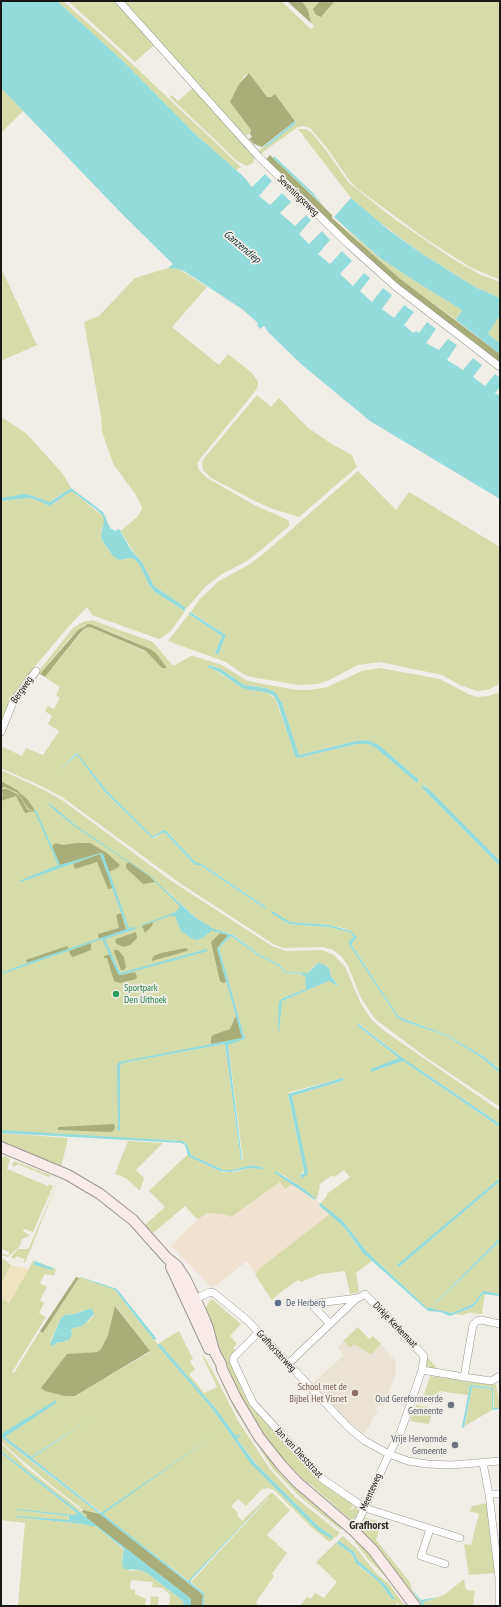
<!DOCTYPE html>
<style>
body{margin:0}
#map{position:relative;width:501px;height:1607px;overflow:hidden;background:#f1ede7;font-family:"PT Sans Narrow",sans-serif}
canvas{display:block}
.frame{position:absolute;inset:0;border:2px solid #191816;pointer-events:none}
</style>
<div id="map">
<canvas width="501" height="1607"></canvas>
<div class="frame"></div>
</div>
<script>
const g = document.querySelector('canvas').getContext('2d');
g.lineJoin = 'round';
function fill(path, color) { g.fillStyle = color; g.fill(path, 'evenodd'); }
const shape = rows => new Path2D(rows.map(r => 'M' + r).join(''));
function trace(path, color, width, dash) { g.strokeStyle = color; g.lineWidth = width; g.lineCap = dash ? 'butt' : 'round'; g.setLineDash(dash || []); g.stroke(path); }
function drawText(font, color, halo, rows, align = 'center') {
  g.font = font + ' "PT Sans Narrow",sans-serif'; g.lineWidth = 3.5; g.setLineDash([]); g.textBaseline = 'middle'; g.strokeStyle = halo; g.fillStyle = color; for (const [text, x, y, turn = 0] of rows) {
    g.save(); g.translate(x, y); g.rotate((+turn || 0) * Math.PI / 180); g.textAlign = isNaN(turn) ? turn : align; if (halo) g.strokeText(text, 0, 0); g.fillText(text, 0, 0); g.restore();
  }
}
fill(shape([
 [284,1177,302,1189,333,1214,257,1275,247,1261,212,1288,171,1246,198,1219]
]), '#efe2ce');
fill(shape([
 [343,1341,350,1348,354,1344,371,1355,381,1344,396,1362,395,1376,385,1403,383,1407,379,1404,376,1409,378,1411,371,1421,372,1423,364,1434,349,1422,313,1383,344,1355,337,1347]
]), '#eae2d4');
fill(shape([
 [57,1,63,1,109,42,241,167,236,170,194,133,106,46],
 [68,1,116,1,154,45,135,62],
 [122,1,281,1,311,29,314,26,311,23,308,10,302,1,320,1,317,4,323,15,335,1,500,1,500,280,470,267,426,239,358,189,349,180,327,148,310,128,303,126,298,127,260,154,258,151,296,122,275,94,271,97,267,97,249,73,244,76,230,102,251,130,250,134,244,136],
 [1,88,23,111,1,133],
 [193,88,255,156,253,163,247,166,237,161,170,97,172,95,178,101],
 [298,129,306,129,312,133,325,149,349,183,393,218,453,259,479,274,500,282,500,298,475,287,421,253,373,217,351,198],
 [334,217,380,258,418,283,462,310,456,320,399,278,370,252],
 [1,268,37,345,1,361],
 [168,268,179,269,207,287,172,327,219,365,228,354,252,373,258,382,257,388,253,394,200,459,197,464,199,470,207,478,216,483,256,506,286,519,289,521,289,526,261,550,247,561,222,574,206,586,186,609,182,605,154,586,142,562,132,550,120,530,123,529,137,517,141,511,142,507,136,495,114,465,110,455,102,431,101,416,84,322,99,316,135,278],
 [500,315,500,343,488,334],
 [257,395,271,407,279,398,307,427,330,443,352,455,357,467,299,517,273,509,257,502,211,478,203,470,202,462,205,457],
 [1,417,26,433,63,474,71,488,49,502,30,495,1,498],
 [358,471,396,510,409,492,500,547,500,684,487,690,477,691,460,685,442,675,380,662,358,665,329,680,318,684,299,685,251,677,243,674,226,662,215,658,168,641,189,614,222,636,215,653,218,655,226,635,191,612,199,600,219,581,250,564,268,550],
 [70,492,73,492,79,497,103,516,105,523,101,530,103,542,109,551,122,560,130,558,134,559,139,564,149,585,155,592,185,611,170,632,159,639,92,615,87,607,69,626,32,670,15,694,1,725,1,501,31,498,48,505,52,505],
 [92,620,153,642,172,665,175,665,191,656,193,656,222,665,246,680,252,682,297,690,309,690,327,687,362,671,380,668,440,679,468,694,477,697,489,696,500,692,500,861,429,789,425,785,422,788,500,866,500,1070,483,1056,447,1035,404,1019,398,1016,351,944,357,937,347,929,329,925,290,922,285,920,286,923,289,924,329,927,350,932,354,937,349,943,392,1010,403,1021,447,1036,482,1058,500,1073,500,1107,427,1058,375,1019,361,998,348,966,342,957,333,950,323,947,284,948,275,945,181,884,62,797,43,787,1,768,1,746,22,756,26,748,43,755,59,731,48,724,52,716,45,711,48,706,54,709,60,698,56,695,60,687,45,677,85,628,90,627,149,653,148,648,112,632,93,625,84,625,68,640,40,674,38,672,73,628,83,622],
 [210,665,221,669,244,685,266,688,276,693,282,703,299,755,356,741,368,740,379,745,418,779,416,782,376,748,368,744,357,744,298,758,295,755,275,698,265,692,249,690,242,688,213,669],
 [76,753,107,791,152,836,154,836,161,831,164,831,169,834,196,863,200,863,266,907,266,909,200,865,193,863,165,833,162,833,155,838,152,838,105,792,77,755,60,770],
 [1,770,42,789,62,800,173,882,272,946,286,951,322,950,334,955,345,967,361,1004,372,1020,383,1030,425,1059,500,1111,500,1124,404,1059,358,1023,358,1026,399,1058,371,1072,403,1061,500,1127,500,1178,398,1266,399,1267,500,1181,500,1238,435,1303,436,1303,500,1241,500,1294,482,1292,473,1304,452,1313,434,1309,431,1307,427,1308,367,1252,342,1220,320,1204,327,1196,327,1194,350,1177,344,1170,334,1177,332,1175,319,1185,320,1187,316,1201,315,1198,300,1186,277,1171,292,1184,285,1189,280,1182,231,1217,224,1214,208,1213,198,1219,195,1217,185,1206,153,1233,144,1226,165,1207,149,1191,187,1155,215,1169,223,1172,235,1172,250,1168,265,1169,265,1168,252,1165,233,1170,223,1170,191,1155,187,1144,182,1141,119,1138,118,1139,1,1132,1,782,25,795,1,781],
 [163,887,195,917,212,928,234,935,257,953,280,965,286,972,308,973,315,965,325,965,328,966,331,976,339,986,336,985,329,981,282,1001,281,1003,283,998,306,989,306,981,305,975,286,973,279,966,256,954,231,936,219,948,245,1039,228,1044,243,1160,241,1160,225,1044,122,1063,120,1066,119,1132,119,1064,122,1062,244,1038,218,949,229,934,197,923],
 [342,1078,344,1079,342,1081,292,1096,306,1176,299,1177,304,1170,288,1095,290,1092],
 [1,1133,68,1138,61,1168,1,1144],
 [128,1141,163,1143,136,1170,144,1178,140,1191,126,1178,115,1174],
 [3,1156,10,1159,7,1169,48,1186,49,1184,53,1186,33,1232,24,1229,23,1231,30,1236,22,1239,20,1246,8,1257,1,1255,1,1253,7,1255,9,1255,9,1252,1,1249,1,1163],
 [14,1161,50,1175,49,1177,18,1164,14,1167,12,1165],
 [59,1178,25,1263,23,1262,25,1259,16,1256,15,1259,11,1257,18,1249,27,1249,29,1248],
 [330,1214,344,1227,358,1247,372,1261,356,1273,359,1292,350,1294,345,1271,320,1274,301,1282,298,1280,282,1291,272,1300,255,1275,259,1269],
 [1,1257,11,1265,1,1284],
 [33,1261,35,1261,34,1262,56,1269,54,1276,45,1274,40,1283,47,1287,40,1300,44,1303,39,1313,46,1317,12,1372,14,1373,40,1331,43,1333,80,1277,114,1289,153,1339,158,1344,158,1346,214,1411,246,1457,262,1475,313,1526,332,1536,318,1526,259,1467,237,1439,241,1433,236,1436,216,1409,159,1343,179,1331,193,1359,190,1361,195,1370,189,1374,204,1393,217,1387,202,1355,203,1355,212,1370,238,1421,270,1469,295,1497,340,1533,331,1541,328,1541,310,1526,275,1491,269,1488,262,1489,246,1506,238,1499,231,1506,238,1513,237,1515,242,1521,271,1493,274,1494,290,1510,267,1535,287,1553,272,1574,274,1576,256,1602,258,1606,204,1606,204,1593,191,1582,269,1498,269,1497,189,1581,103,1515,103,1513,216,1434,102,1513,32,1458,90,1419,31,1457,6,1438,6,1435,1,1434,1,1298,9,1303],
 [116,1306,150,1352,75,1396,66,1396,67,1354,97,1352,101,1349,108,1335],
 [84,1310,94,1315,89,1321,79,1327,73,1328,67,1341,56,1343,50,1342,61,1318,65,1315,74,1314],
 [485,1293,482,1314,471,1313,471,1312,462,1315,455,1314,473,1307,482,1295],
 [212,1299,241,1324,230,1336,237,1344,233,1348,236,1351,229,1358,240,1382,239,1384,250,1406,256,1413,258,1412,259,1413,258,1414,267,1425,269,1424,269,1426,279,1438,281,1437,281,1439,290,1449,292,1448,292,1451,305,1465,307,1465,306,1467,320,1482,322,1481,321,1483,335,1492,337,1492,336,1493,349,1502,352,1502,351,1503,354,1506,350,1509,352,1510,355,1506,359,1509,359,1511,353,1522,309,1483,307,1485,285,1465,249,1416,233,1379,230,1379,222,1363,205,1310,209,1302],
 [358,1327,369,1339,373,1336,381,1344,371,1355,354,1344,350,1348,343,1341],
 [427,1359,429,1359,438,1370,429,1369,425,1365],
 [430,1376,492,1385,496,1384,500,1408,494,1408,493,1388,472,1385,470,1385,468,1395,439,1391,438,1395,434,1394,433,1399,423,1398],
 [223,1378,227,1390,245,1421,340,1523,341,1530,300,1497,273,1469,235,1410,222,1384],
 [472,1387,492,1389,492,1410,465,1426],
 [416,1405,428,1407,431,1417,429,1424,410,1421],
 [1,1437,45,1472,100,1514,83,1510,51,1485,9,1449,1,1441],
 [1,1443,27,1468,88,1516,86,1518,1,1451],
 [1,1453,77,1513,75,1515,17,1510,69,1516,68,1521,16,1517,82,1524,97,1527,124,1550,122,1560,130,1571,140,1570,147,1573,183,1601,184,1606,169,1606,170,1595,163,1588,152,1587,153,1582,131,1580,130,1589,135,1590,135,1594,146,1599,145,1606,18,1606,25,1523,1,1520],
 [487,1503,496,1573,469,1575,464,1544,471,1545,479,1514,470,1511,472,1506],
 [363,1517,381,1522,376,1540,409,1581,412,1588,411,1589,423,1606,418,1606,359,1529],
 [343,1536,356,1548,377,1574,389,1584,405,1606,400,1606,398,1603,396,1604,397,1606,300,1606,307,1597,311,1599,315,1593,324,1598,337,1582,316,1562],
 [337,1542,354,1552,358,1561,361,1565,385,1584,392,1599,379,1582,360,1567,355,1561,352,1554,338,1544],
 [355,1539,358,1539,386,1577,402,1593,401,1595,393,1584,368,1559,355,1542],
 [464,1579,466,1590,475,1591,473,1606,425,1606,423,1602,444,1595],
 [151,1596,159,1597,158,1606,150,1606]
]), '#d6dbaa');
fill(shape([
 [287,1,302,1,308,10,311,23],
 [320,1,335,1,321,17,316,15,313,9],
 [249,73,267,97,271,97,275,94,295,121,262,147,254,144,249,139,252,137,250,134,251,130,230,102,239,84],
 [270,155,322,205,332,215,332,218,370,252,399,278,500,354,500,365,389,279,265,160],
 [88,624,93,625,148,648,156,653,167,668,162,668,146,651,90,627,85,628,80,633,45,677,40,674,78,630],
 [1,781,17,790,28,800,34,809,30,810,28,808,18,793,5,787,1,788],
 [1,789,7,789,19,795,27,809,30,811,34,809,34,811,25,813,16,796,1,801,1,797,3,796],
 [55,843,63,845,77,843,90,843,107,853,120,865,117,868,109,872,103,854,101,853,60,865,52,846],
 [100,854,113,888,108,889,97,862,75,869,73,864],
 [130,862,149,876,155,882,143,884,126,868,126,864],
 [121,913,126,930,99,939,98,934,119,928,116,915],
 [153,922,152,926,145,933,142,926],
 [136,932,137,938,130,945,123,947,117,944,115,942,116,939],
 [220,933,228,935,217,948,226,982,223,983,220,981,211,942],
 [91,943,91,950,73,957,71,956,69,951],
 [67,946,69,949,27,963,26,960],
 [186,948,188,950,187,951,152,961,152,959,154,956,161,953],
 [114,950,118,950,124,957,126,967,124,970,121,970,114,952],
 [110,954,119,975,121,975,135,972,137,977,136,979,120,983,114,981,107,958,104,958,104,956],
 [236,1016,242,1038,211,1044,211,1038,213,1035,230,1029],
 [114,1124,115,1128,112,1132,59,1130,57,1129,59,1127],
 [76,1277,79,1278,43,1333,40,1331],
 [115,1306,150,1351,75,1396,65,1396,45,1391,41,1388,67,1354,97,1352,101,1349,108,1335],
 [83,1510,100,1514,201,1593,203,1596,202,1606,191,1606,191,1600,190,1598,86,1518,87,1515,82,1512]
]), '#a9ad79');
fill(shape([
 [11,1265,29,1269,9,1303,1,1298,1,1284]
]), '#eee4bf');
fill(shape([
 [1,1,57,1,123,61,194,133,244,177,252,187,265,174,272,181,259,196,270,205,282,193,291,202,280,213,295,226,306,215,311,220,299,234,309,244,322,231,330,240,318,254,330,264,342,251,352,261,340,274,353,286,364,273,370,278,360,291,372,302,383,288,392,295,382,309,394,318,404,305,414,312,404,325,413,333,416,331,419,333,427,322,436,329,426,343,439,350,448,339,457,345,447,360,463,370,473,358,482,365,473,377,485,386,495,374,500,378,500,387,495,393,500,396,500,499,370,421,301,364,268,332,265,327,264,326,260,329,257,325,258,323,242,309,184,271,179,269,168,268,173,264,124,216,1,88],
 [295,121,296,123,270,144,261,149],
 [274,156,312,192,323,205,273,158],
 [351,198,389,230,421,253,475,287,500,298,500,315,488,334,500,343,500,354,456,320,462,310,418,283,380,258,334,217],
 [71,488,103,512,110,528,115,531,119,529,131,550,142,562,154,586,182,605,185,607,185,611,155,592,149,585,139,564,134,559,130,558,120,560,113,556,102,540,101,533,104,523,103,516,97,510,73,492,70,492,50,506,31,498,1,501,1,498,24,494,30,495,50,502],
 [190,612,226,635,218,655,215,653,222,636,189,614],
 [209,665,221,669,244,685,266,688,276,693,282,703,299,755,356,741,368,740,379,745,418,779,418,782,417,783,376,748,368,744,357,744,298,758,295,756,278,704,274,696,265,692,249,690,242,688,219,672,208,667],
 [77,753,107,791,152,836,154,836,163,830,166,831,196,863,200,863,266,907,266,909,200,865,195,865,165,833,162,833,153,838,151,837,105,792,77,755,59,770],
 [423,785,429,789,500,861,500,866,422,788],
 [45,802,54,807,75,825,150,876,195,917,212,928,233,935,257,953,280,965,286,972,308,973,318,963,325,965,329,968,331,976,339,987,329,981,282,1001,279,1032,278,1031,279,1002,283,998,306,989,305,976,301,974,286,973,279,966,256,954,231,936,219,948,245,1039,228,1045,242,1160,241,1160,225,1044,122,1063,120,1066,120,1131,118,1131,117,1065,119,1062,242,1038,217,949,228,935,212,931,202,938,197,940,191,938,181,931,175,916,170,916,141,926,141,925,176,912,180,906,149,876,74,826],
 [34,810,36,810,60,865,101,853,103,854,129,928,137,927,136,929,105,939,120,973,207,949,208,951,121,975,118,974,102,939,2,974,1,973,32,961,127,929,100,854,21,882,19,881,58,865],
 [272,911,290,922,329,925,351,931,357,937,351,944,398,1016,404,1019,447,1035,483,1056,500,1070,500,1073,482,1058,447,1036,403,1021,397,1017,349,944,349,941,354,937,350,932,329,927,289,924,271,913],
 [357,1023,404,1059,500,1124,500,1127,403,1061,371,1072,371,1069,399,1058,358,1026],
 [342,1078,344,1079,342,1081,292,1096,308,1172,306,1176,301,1178,300,1175,304,1173,304,1170,288,1094],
 [1,1130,182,1141,187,1144,191,1155,223,1170,233,1170,252,1165,265,1168,264,1169,250,1168,230,1172,220,1171,188,1156,185,1145,181,1143,1,1133],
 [275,1171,300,1186,315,1198,315,1200,275,1173],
 [500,1178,500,1181,399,1267,397,1265],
 [320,1203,342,1220,367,1252,427,1308,431,1307,434,1309,452,1313,473,1304,483,1291,500,1294,500,1296,483,1294,473,1307,450,1316,440,1312,428,1311,363,1253,344,1227,321,1207,319,1205],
 [500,1238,500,1241,436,1303,435,1303],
 [35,1261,53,1268,53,1270,34,1265,34,1262],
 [80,1277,81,1277,117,1289,156,1338,156,1340,153,1339,115,1290],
 [89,1309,92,1309,94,1314,85,1324,79,1327,73,1328,71,1331,72,1334,70,1339,63,1342,58,1342,53,1346,50,1344,61,1318,65,1315,74,1314],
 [158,1344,160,1344,216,1409,236,1436,242,1433,237,1439,255,1463,318,1526,332,1536,332,1539,321,1533,313,1526,251,1464,214,1411,158,1346],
 [470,1385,493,1388,493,1407,495,1408,500,1408,500,1409,492,1410,492,1389,472,1387,464,1428,462,1427],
 [56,1400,57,1401,55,1404,5,1437,31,1457,90,1419,32,1458,101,1513,216,1434,103,1514,188,1581,269,1497,191,1580,191,1583,204,1593,204,1606,202,1606,203,1596,201,1593,1,1437,1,1434],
 [1,1451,190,1598,191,1600,191,1606,184,1606,183,1601,147,1573,140,1570,124,1569,122,1564,124,1549,97,1527,82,1524,16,1517,16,1516,69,1520,69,1516,17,1510,17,1509,75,1515,77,1513,1,1453],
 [339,1541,354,1552,358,1561,385,1584,395,1599,392,1599,379,1582,356,1563,352,1554,338,1544,337,1542],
 [411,1588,421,1600,438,1597,423,1602,425,1606,423,1606]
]), '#94dcdb');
const street = shape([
 [119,1,259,157,348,244,396,287,500,367],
 [1,732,13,702,36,671],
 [191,1301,206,1294,210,1292,214,1293,248,1321,348,1427,365,1441,389,1454,408,1461,427,1464,452,1465,500,1461],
 [330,1324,314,1307,318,1303,358,1298,365,1294,424,1356,422,1370,401,1431,389,1454,354,1531],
 [259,1332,234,1357,233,1361,253,1403,316,1472,321,1478,365,1508,460,1538],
 [288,1364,357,1298],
 [422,1370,464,1377,473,1325,477,1321,481,1320,500,1324],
 [464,1377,491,1381,500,1376],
 [483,1463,489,1494,499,1578,499,1606],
 [489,1494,500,1494],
 [430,1529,421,1556,445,1564]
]);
const secondary = shape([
 [1,1147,68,1175,100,1194,133,1220,167,1258,177,1266,185,1278,201,1311,208,1328,214,1351,221,1364,222,1369,236,1398,259,1437,282,1466,297,1482,354,1531,373,1550,415,1606],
 [171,1267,209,1349]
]);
trace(street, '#9b9892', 8);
trace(secondary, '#9b9892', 12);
trace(street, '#fff', 7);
trace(secondary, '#faebeb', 10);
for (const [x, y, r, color] of [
 [116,994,4,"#2e9e5b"],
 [278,1303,4,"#5c6f8a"],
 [355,1393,4,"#8d6e63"],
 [451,1405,4,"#6b7280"],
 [455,1445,4,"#6b7280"]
]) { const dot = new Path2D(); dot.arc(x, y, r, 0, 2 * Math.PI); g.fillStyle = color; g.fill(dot); trace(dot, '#f1ede7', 1.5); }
drawText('10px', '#191816', '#f1ede7', [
 ["Seveningseweg",298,196,44],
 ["Bergweg",22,690,-55],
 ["Dirkje Kerkemaat",395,1325,46],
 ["Grafhorsterweg",276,1351,47],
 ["Jan van Dieststraat",299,1453,47],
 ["Meenteweg",371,1492,-66]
]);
drawText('10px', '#27864d', '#f1ede7', [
 ["Sportpark",124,988],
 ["Den Uithoek",124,1000]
], 'left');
drawText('10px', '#4e5e75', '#f1ede7', [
 ["De Herberg",286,1303]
], 'left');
drawText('10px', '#785e54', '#f1ede7', [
 ["School met de",347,1387],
 ["Bijbel Het Visnet",347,1399]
], 'right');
drawText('10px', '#5b616d', '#f1ede7', [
 ["Oud Gereformeerde",443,1399],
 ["Gemeente",443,1411],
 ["Vrije Hervormde",447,1439],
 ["Gemeente",447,1451]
], 'right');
drawText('italic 11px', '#0e3232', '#f1ede7', [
 ["Ganzendiep",242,247,40]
]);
drawText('bold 12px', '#2d2a25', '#f1ede7', [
 ["Grafhorst",369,1526]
]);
</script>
